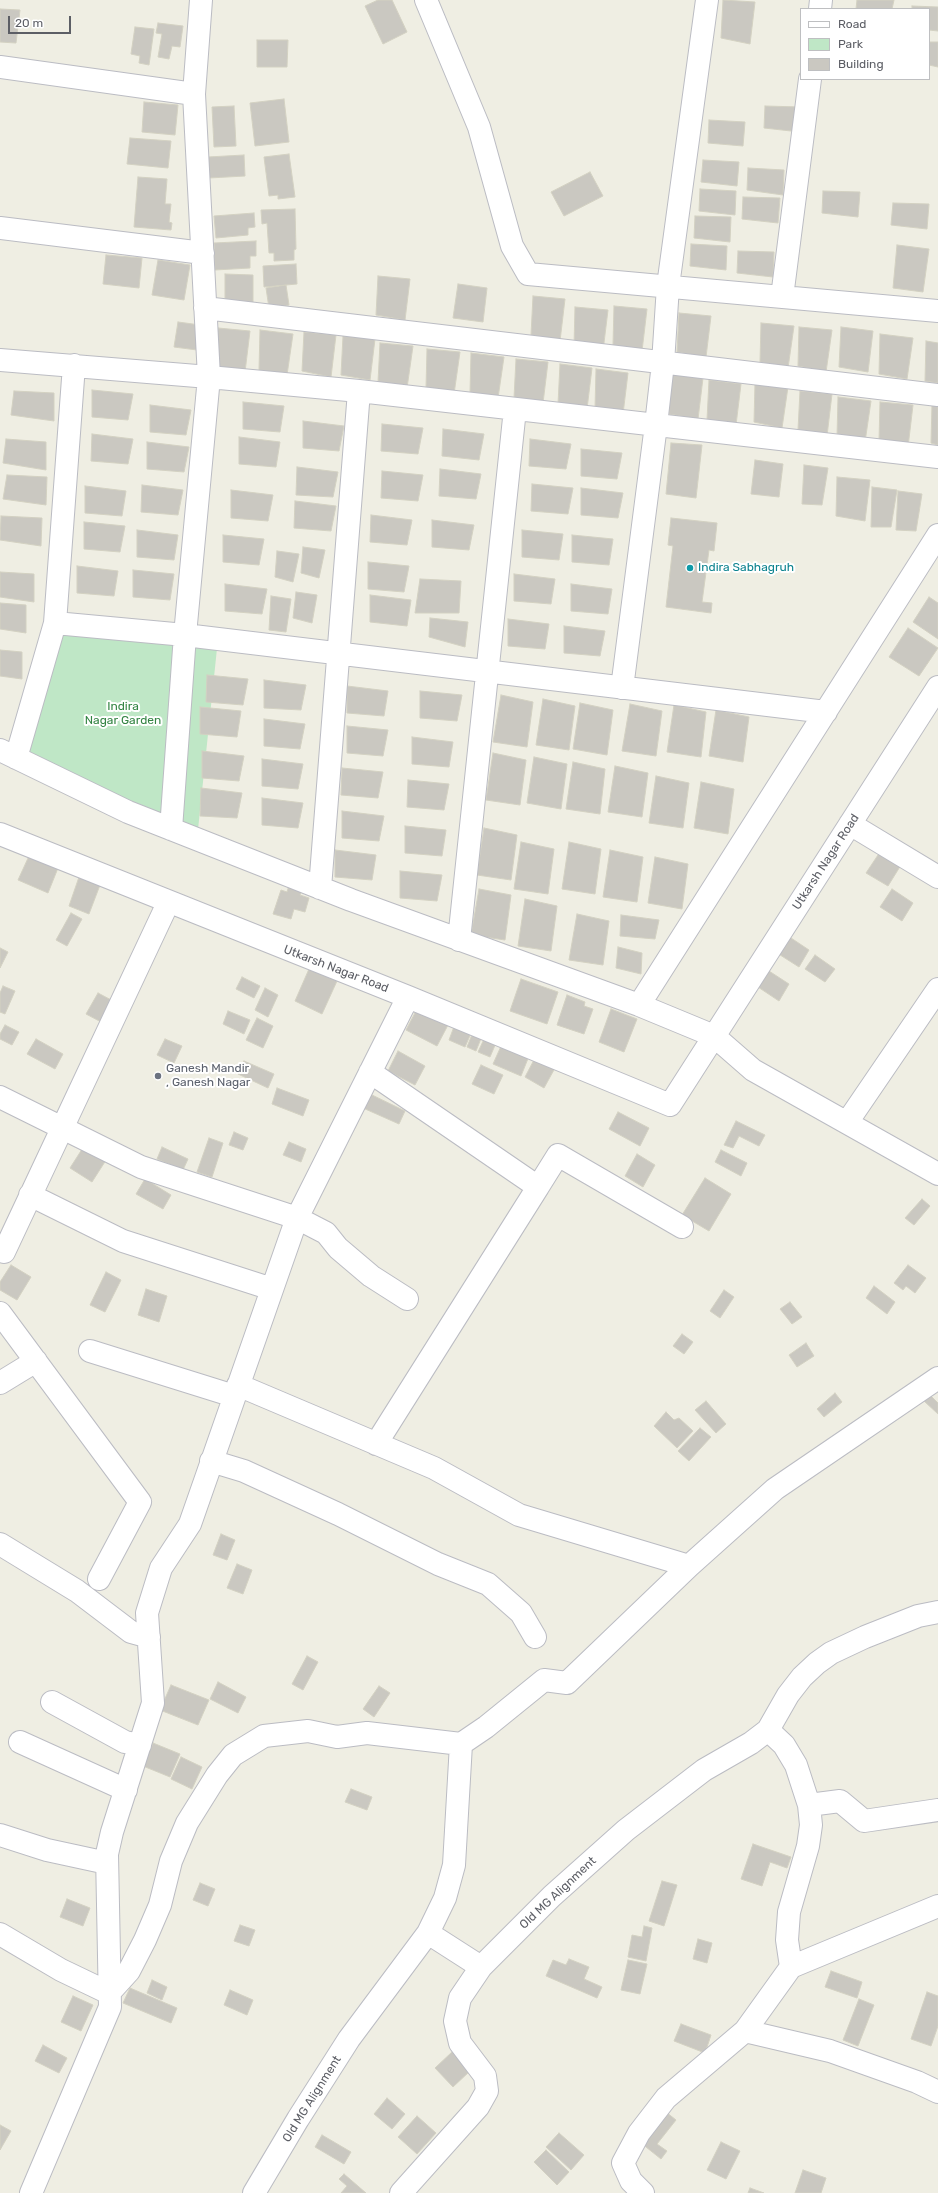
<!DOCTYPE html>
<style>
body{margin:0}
#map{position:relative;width:938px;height:2193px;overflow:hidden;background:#efeee3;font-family:Rubik,sans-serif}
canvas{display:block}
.legend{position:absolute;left:800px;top:8px;width:130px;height:72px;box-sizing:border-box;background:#fff;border:1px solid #bebfc1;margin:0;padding:5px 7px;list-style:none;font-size:12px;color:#5c5e65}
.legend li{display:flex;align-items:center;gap:8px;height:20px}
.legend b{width:20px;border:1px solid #bebfc1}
.scale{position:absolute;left:8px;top:16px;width:63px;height:18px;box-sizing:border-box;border:2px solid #5c5e65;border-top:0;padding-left:5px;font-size:12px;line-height:14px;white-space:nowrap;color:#5c5e65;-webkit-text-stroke:3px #fff;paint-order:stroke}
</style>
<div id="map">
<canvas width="938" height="2193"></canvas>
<ul class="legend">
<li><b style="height:5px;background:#fff"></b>Road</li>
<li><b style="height:11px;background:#bfe7c6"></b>Park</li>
<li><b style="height:11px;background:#cac8c1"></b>Building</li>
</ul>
<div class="scale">20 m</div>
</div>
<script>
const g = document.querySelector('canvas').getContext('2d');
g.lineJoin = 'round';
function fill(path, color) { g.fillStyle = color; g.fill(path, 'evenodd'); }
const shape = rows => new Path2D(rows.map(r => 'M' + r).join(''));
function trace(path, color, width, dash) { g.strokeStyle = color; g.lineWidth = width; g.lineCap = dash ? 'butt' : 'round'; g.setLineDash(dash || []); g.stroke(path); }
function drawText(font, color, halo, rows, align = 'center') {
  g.font = font + ' Rubik,sans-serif'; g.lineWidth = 4; g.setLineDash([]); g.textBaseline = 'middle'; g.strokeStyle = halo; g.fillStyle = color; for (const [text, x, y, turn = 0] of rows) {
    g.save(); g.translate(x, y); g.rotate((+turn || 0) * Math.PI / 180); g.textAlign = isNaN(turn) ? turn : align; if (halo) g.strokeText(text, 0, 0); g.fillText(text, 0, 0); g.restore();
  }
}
fill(shape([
 [55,623,218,639,197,839,16,758]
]), '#bfe7c6');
const building = shape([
 [378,0,392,0,407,32,383,44,365,6,378,0],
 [723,0,755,2,750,44,721,38,723,0],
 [857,0,894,0,892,9,856,9,857,0],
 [912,6,938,7,938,31,929,30,929,9,912,9,912,6],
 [0,9,20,10,16,43,0,42,0,9],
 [158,23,183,26,180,47,172,46,169,59,158,57,162,34,156,33,158,23],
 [135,27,154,29,149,65,139,63,140,56,131,54,135,27],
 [257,40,288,40,287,67,257,67,257,40],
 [929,42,938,42,938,67,929,65,929,42],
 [284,99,289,142,255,146,250,103,284,99],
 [144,102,178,105,175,135,142,132,144,102],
 [234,106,236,146,214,147,212,107,234,106],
 [765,106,801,107,800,132,764,128,765,106],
 [709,120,745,122,743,146,708,143,709,120],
 [130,138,171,141,168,168,127,164,130,138],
 [289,154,295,197,278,199,278,195,269,196,264,157,289,154],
 [244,155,245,176,209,178,208,157,244,155],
 [703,160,739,162,737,186,701,182,703,160],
 [748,168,784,170,783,195,747,190,748,168],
 [590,172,603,196,564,216,551,192,590,172],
 [138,177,167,179,165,204,171,204,169,222,172,223,171,230,134,227,138,177],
 [700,189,736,191,735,215,699,211,700,189],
 [823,191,860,192,858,217,822,213,823,191],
 [743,197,780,198,778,223,742,219,743,197],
 [893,203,929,204,927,229,891,225,893,203],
 [295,209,296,249,294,250,294,260,274,261,274,253,269,253,267,223,262,224,261,210,295,209],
 [254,213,255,227,248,228,248,235,216,238,214,216,254,213],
 [695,216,731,217,730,242,694,238,695,216],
 [256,241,256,256,250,256,250,268,215,270,214,243,256,241],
 [691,244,727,246,726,270,690,266,691,244],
 [897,245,929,249,923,292,893,288,897,245],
 [738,251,774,252,773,277,737,273,738,251],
 [106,255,142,258,139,288,103,284,106,255],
 [158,260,190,265,184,300,152,295,158,260],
 [296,264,297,284,264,287,263,266,296,264],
 [225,274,253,275,253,306,225,306,225,274],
 [378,276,410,279,405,320,376,315,378,276],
 [458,284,487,288,483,322,453,318,458,284],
 [286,285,289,305,269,308,266,288,286,285],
 [533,296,565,299,560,341,531,335,533,296],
 [614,306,647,309,642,351,613,345,614,306],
 [575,307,608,310,603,351,574,346,575,307],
 [679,313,711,316,706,357,677,352,679,313],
 [178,322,200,325,197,350,174,347,178,322],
 [761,323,794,326,788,368,760,362,761,323],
 [799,327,832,330,826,372,798,366,799,327],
 [841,327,873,331,868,372,839,367,841,327],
 [218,328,250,331,245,372,216,367,218,328],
 [260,330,293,334,287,375,259,370,260,330],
 [304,332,336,335,331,377,302,371,304,332],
 [880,334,913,338,907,379,879,374,880,334],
 [343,336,375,339,370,380,341,375,343,336],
 [926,341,938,343,938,383,925,381,926,341],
 [380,343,413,346,407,388,378,382,380,343],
 [427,349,460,352,454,394,426,388,427,349],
 [471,353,504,357,498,398,470,393,471,353],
 [516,359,548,362,543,403,514,398,516,359],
 [560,364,592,368,587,409,558,404,560,364],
 [596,369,628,373,623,414,595,409,596,369],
 [671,374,703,378,698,419,669,414,671,374],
 [709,380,741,384,736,425,707,420,709,380],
 [755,383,788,387,782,428,754,422,755,383],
 [92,390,133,394,128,420,92,417,92,390],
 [14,391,54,393,54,421,11,415,14,391],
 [800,391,832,394,827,436,798,430,800,391],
 [838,397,871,401,865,442,837,437,838,397],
 [243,402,284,406,280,432,243,429,243,402],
 [880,402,913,405,908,447,879,441,880,402],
 [932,404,938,405,938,445,931,443,932,404],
 [150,405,191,410,186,435,150,432,150,405],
 [303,421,344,426,339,451,303,448,303,421],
 [382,424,423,428,418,454,381,451,382,424],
 [443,429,484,434,479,460,442,456,443,429],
 [92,434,133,439,128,464,91,461,92,434],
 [239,437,280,442,276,467,239,464,239,437],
 [6,439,46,442,46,470,3,463,6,439],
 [530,439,571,444,566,469,529,466,530,439],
 [147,442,189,447,184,472,147,469,147,442],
 [671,443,702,445,696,498,666,494,671,443],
 [581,449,622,453,617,479,581,476,581,449],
 [755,460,783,464,779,497,751,494,755,460],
 [804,465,828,468,822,505,802,504,804,465],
 [297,467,338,472,333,497,296,495,297,467],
 [440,469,481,474,476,499,439,496,440,469],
 [382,471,423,475,418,501,381,498,382,471],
 [7,475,47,477,46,505,3,499,7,475],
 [837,477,870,480,865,521,836,516,837,477],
 [532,484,573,488,568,514,531,511,532,484],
 [142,485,183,490,178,515,141,512,142,485],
 [85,486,126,491,122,516,85,513,85,486],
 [872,487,897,490,891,527,871,527,872,487],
 [581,488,623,493,618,518,581,515,581,488],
 [231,490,273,495,268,521,231,518,231,490],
 [898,491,922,494,916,531,896,530,898,491],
 [295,501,336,506,331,531,294,528,295,501],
 [371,515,412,520,407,545,370,542,371,515],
 [1,516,42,518,41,546,0,540,1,516],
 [671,518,717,523,714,551,709,550,702,602,712,603,711,613,666,607,673,546,668,545,671,518],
 [432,520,474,525,469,550,432,547,432,520],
 [84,522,125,526,120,552,84,549,84,522],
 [137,530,178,535,174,560,137,557,137,530],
 [522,530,563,534,559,560,522,557,522,530],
 [223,535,264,539,259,565,223,562,223,535],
 [572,535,613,539,609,565,572,562,572,535],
 [303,547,325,550,319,578,301,573,303,547],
 [277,551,299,554,293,582,275,577,277,551],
 [368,562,409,566,404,592,368,589,368,562],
 [77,566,118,571,114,596,77,593,77,566],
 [133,570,174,574,170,600,133,597,133,570],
 [0,572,34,574,34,602,0,597,0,572],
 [514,574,555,579,551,604,514,601,514,574],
 [420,579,461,581,459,613,415,613,420,579],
 [225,584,267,589,262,614,225,611,225,584],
 [571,584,612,589,608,614,571,611,571,584],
 [296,592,317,595,312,623,293,618,296,592],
 [370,595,411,600,407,626,370,622,370,595],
 [271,596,291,599,286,632,269,630,271,596],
 [929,597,938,603,938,639,913,622,929,597],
 [0,603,26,605,26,633,0,629,0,603],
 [430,618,468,622,465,647,429,637,430,618],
 [508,619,549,624,545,649,508,646,508,619],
 [564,626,605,631,600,656,564,653,564,626],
 [908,628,938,648,919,676,889,657,908,628],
 [0,650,22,652,22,679,0,676,0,650],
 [207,675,248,679,243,705,206,702,207,675],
 [264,680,306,685,301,710,264,708,264,680],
 [347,686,388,691,384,716,347,713,347,686],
 [420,691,462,695,457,721,420,718,420,691],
 [501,695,533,702,527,747,493,742,501,695],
 [543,699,575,706,569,750,536,745,543,699],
 [580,703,613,710,607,755,573,749,580,703],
 [630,704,662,711,656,756,622,751,630,704],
 [674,705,706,712,701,757,667,752,674,705],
 [200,707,241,711,237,737,200,734,200,707],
 [716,710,749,717,743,762,709,756,716,710],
 [264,719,305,724,300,749,264,746,264,719],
 [347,726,388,730,383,756,347,753,347,726],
 [412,737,453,742,449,767,412,764,412,737],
 [202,751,244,756,239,781,202,778,202,751],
 [493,753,526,760,520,805,486,800,493,753],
 [534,757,567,764,561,809,527,803,534,757],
 [262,759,303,764,298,789,262,786,262,759],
 [573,762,605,769,600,814,566,809,573,762],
 [615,766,648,773,642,817,608,812,615,766],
 [342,768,383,772,378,798,341,795,342,768],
 [656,776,689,783,683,828,649,823,656,776],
 [408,780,449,784,444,810,407,807,408,780],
 [701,782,734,789,728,834,694,828,701,782],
 [201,788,242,793,237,818,200,816,201,788],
 [262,798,303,803,298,828,262,825,262,798],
 [342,811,384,816,379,841,342,838,342,811],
 [405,826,446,830,442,856,405,853,405,826],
 [484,828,517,835,511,880,477,875,484,828],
 [521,842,554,849,548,894,514,889,521,842],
 [569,842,601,849,595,894,562,889,569,842],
 [335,850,376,855,372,880,335,877,335,850],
 [610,850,643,857,637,902,603,897,610,850],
 [880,852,901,865,888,886,866,873,880,852],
 [29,856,58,868,48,893,18,880,29,856],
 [655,857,688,864,682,909,648,903,655,857],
 [400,871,442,875,437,901,400,898,400,871],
 [79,877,100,885,89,914,69,906,79,877],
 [289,885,302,889,300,895,309,898,305,912,294,909,291,919,273,914,281,890,287,892,289,885],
 [479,889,511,895,505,940,471,935,479,889],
 [892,889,913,903,902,921,880,907,892,889],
 [525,899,557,906,551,951,518,946,525,899],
 [71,913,82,919,67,946,56,940,71,913],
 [577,914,609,921,603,965,569,960,577,914],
 [621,915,659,920,655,939,620,936,621,915],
 [788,936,809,950,799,967,777,953,788,936],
 [618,947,642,953,641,974,616,968,618,947],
 [0,948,8,952,0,968,0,948],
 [815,955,835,969,825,982,805,969,815,955],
 [309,969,337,981,322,1014,295,1001,309,969],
 [769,971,789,984,779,1001,758,987,769,971],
 [242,977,260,986,254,998,236,989,242,977],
 [521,979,558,992,547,1024,510,1011,521,979],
 [3,986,15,991,5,1014,0,1012,0,993,3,986],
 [265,988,278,995,268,1017,255,1010,265,988],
 [98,993,115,1002,103,1023,86,1014,98,993],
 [567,995,585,1002,584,1006,593,1009,584,1034,557,1025,567,995],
 [417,1009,448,1025,437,1046,406,1030,417,1009],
 [611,1009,637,1019,624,1052,599,1042,611,1009],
 [228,1011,250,1020,244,1034,223,1024,228,1011],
 [257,1018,273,1026,263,1048,246,1040,257,1018],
 [455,1024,472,1031,465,1047,449,1040,455,1024],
 [5,1025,19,1032,12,1045,0,1039,0,1034,5,1025],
 [473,1032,482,1036,476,1051,467,1047,473,1032],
 [485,1037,496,1043,490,1057,478,1052,485,1037],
 [36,1039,63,1054,55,1069,27,1054,36,1039],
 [165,1039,182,1046,174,1063,157,1055,165,1039],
 [502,1044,529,1056,521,1076,493,1064,502,1044],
 [398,1051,425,1066,415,1085,388,1071,398,1051],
 [535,1058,555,1068,544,1088,525,1077,535,1058],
 [244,1061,274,1074,268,1088,238,1074,244,1061],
 [481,1065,503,1075,494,1094,472,1084,481,1065],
 [277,1088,309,1100,303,1116,272,1104,277,1088],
 [370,1094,405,1111,399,1124,363,1108,370,1094],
 [618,1112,649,1128,640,1146,609,1129,618,1112],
 [736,1121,765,1135,759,1146,739,1136,733,1148,724,1145,736,1121],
 [234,1132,248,1138,243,1150,229,1145,234,1132],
 [209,1138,223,1143,212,1177,197,1172,209,1138],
 [289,1142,306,1149,301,1162,283,1155,289,1142],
 [86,1143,108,1157,92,1182,70,1168,86,1143],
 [162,1147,188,1159,183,1170,157,1159,162,1147],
 [721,1150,747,1163,741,1176,715,1162,721,1150],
 [637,1154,655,1165,643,1187,625,1176,637,1154],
 [705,1178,731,1194,709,1231,682,1215,705,1178],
 [145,1179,171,1195,163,1209,136,1194,145,1179],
 [922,1199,930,1206,914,1225,905,1218,922,1199],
 [11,1265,31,1277,17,1300,0,1290,0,1282,11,1265],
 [908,1265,926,1278,915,1293,906,1286,903,1290,894,1283,908,1265],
 [106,1272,121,1280,105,1312,90,1305,106,1272],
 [874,1286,895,1302,887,1314,866,1298,874,1286],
 [146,1289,167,1296,159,1322,138,1315,146,1289],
 [724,1290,734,1297,720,1318,710,1311,724,1290],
 [790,1302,802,1317,792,1324,780,1309,790,1302],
 [682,1334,693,1342,684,1354,673,1346,682,1334],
 [806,1343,814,1356,797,1367,789,1355,806,1343],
 [835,1393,842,1402,824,1417,817,1409,835,1393],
 [930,1395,938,1403,938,1414,924,1401,930,1395],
 [706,1401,726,1424,716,1433,695,1410,706,1401],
 [666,1412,674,1420,679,1418,693,1431,677,1448,654,1426,666,1412],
 [700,1428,711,1437,689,1461,678,1451,700,1428],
 [221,1534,235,1540,227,1560,213,1555,221,1534],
 [237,1564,252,1570,243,1594,227,1588,237,1564],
 [307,1656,318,1662,303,1690,292,1684,307,1656],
 [218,1682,246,1697,238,1713,210,1699,218,1682],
 [171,1685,209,1700,198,1725,160,1710,171,1685],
 [379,1686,390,1693,374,1717,363,1709,379,1686],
 [153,1743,180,1754,170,1777,143,1766,153,1743],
 [181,1757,202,1767,192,1789,171,1779,181,1757],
 [351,1789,372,1797,367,1810,345,1802,351,1789],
 [753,1844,791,1857,787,1868,770,1862,762,1886,741,1879,753,1844],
 [662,1881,677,1885,664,1926,649,1921,662,1881],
 [200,1883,215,1889,208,1906,193,1900,200,1883],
 [67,1899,90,1908,83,1926,60,1917,67,1899],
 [240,1925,255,1930,249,1946,234,1941,240,1925],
 [644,1926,652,1928,646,1961,628,1957,632,1935,642,1937,644,1926],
 [698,1939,712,1943,707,1963,693,1959,698,1939],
 [569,1959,589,1967,584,1979,602,1987,597,1998,546,1976,553,1960,566,1965,569,1959],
 [628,1960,647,1964,640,1994,621,1990,628,1960],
 [831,1971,862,1982,857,1998,825,1987,831,1971],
 [152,1980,167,1987,162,2000,147,1993,152,1980],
 [130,1988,177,2008,171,2023,123,2003,130,1988],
 [230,1990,253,2000,247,2015,224,2005,230,1990],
 [927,1992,938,1996,938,2026,931,2046,911,2039,927,1992],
 [73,1996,93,2005,81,2031,61,2022,73,1996],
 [859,1999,874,2005,858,2046,843,2040,859,1999],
 [681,2024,711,2035,705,2053,674,2041,681,2024],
 [43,2045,67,2058,59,2073,35,2061,43,2045],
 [452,2052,470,2071,453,2087,435,2068,452,2052],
 [387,2098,405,2114,392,2129,374,2114,387,2098],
 [666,2112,676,2120,657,2144,667,2151,661,2159,641,2143,666,2112],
 [417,2116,436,2133,417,2154,398,2137,417,2116],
 [0,2125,11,2131,0,2150,0,2125],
 [559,2133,584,2155,571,2170,546,2147,559,2133],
 [322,2135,351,2152,344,2164,315,2147,322,2135],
 [721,2142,740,2151,726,2179,707,2170,721,2142],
 [546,2150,569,2172,557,2185,534,2162,546,2150],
 [803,2170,826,2178,821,2193,795,2193,803,2170],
 [344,2174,366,2193,341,2193,347,2186,339,2179,344,2174],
 [750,2188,764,2193,748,2193,750,2188]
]);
fill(building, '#cac8c1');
trace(building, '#d3d1c2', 1);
const street = shape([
 [426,0,479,127,512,246,528,274,938,311],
 [820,9,821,0],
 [0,67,194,94,209,377,0,360],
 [194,94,201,0],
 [0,228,203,253],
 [782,297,810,79],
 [205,308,938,395],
 [74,365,55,623,185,635,826,712],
 [622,688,656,425,663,363,668,286,707,0],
 [0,750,128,812,351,900,639,1005,714,1036,753,1070,938,1174],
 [16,758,55,623],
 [850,824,938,877],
 [171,829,185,635,209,377,359,391,938,457],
 [0,834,408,997,670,1105,938,687],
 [320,888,359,391],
 [459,940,515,409],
 [639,1005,938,535],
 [370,1072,538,1187,558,1155,682,1227],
 [0,1097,141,1167,297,1218,326,1233,338,1248,371,1276,407,1299],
 [848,1121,938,989],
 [30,1195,123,1241,272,1289],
 [4,1252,168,903],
 [0,1313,140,1502,99,1579],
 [90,1351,234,1396],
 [0,1383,36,1361],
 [238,1385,434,1468,519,1515,689,1566],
 [376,1444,538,1187],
 [211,1461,244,1471,338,1514,438,1564,488,1584,521,1613,535,1637],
 [0,1544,77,1591,131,1632,149,1637],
 [52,1702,125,1742,140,1745],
 [768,1730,784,1745,796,1765,809,1805,811,1825,808,1846,789,1912,787,1940,791,1967],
 [20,1742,126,1790],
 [809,1805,840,1801,864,1821,938,1810],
 [0,1835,47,1850,107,1863],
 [428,1933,481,1967],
 [0,1934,61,1970,109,1993,129,1971,145,1940,160,1905,171,1861,187,1823,217,1775,233,1755,264,1736,308,1731,337,1737,367,1733,461,1744,486,1727,544,1680,567,1683,689,1566,775,1489,938,1378],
 [745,2031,830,2051,917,2082,938,2092],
 [31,2193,110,2007,107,1854,112,1832,153,1703,147,1613,161,1568,190,1524,297,1218,408,997],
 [254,2193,298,2119,349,2039,428,1933,445,1898,454,1865,461,1744],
 [401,2193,478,2107,487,2091,485,2076,460,2043,455,2021,460,1998,481,1967,552,1896,626,1830,704,1770,751,1743,768,1730,788,1695,802,1677,817,1663,831,1653,865,1637,918,1616,938,1612],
 [643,2193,631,2181,623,2163,639,2133,666,2098,745,2031,791,1967,938,1906]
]);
trace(street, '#bbbcc3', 24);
trace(street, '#fff', 22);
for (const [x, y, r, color] of [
 [690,568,4,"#0f9aa8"],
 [158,1076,4,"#6b7280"]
]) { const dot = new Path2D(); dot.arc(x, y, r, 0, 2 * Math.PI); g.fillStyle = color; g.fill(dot); trace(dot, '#fff', 1.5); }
drawText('12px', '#0d838f', '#fff', [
 ["Indira Sabhagruh",698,568]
], 'left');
drawText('12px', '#338443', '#fff', [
 ["Indira",123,707],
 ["Nagar Garden",123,721]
]);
drawText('12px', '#5c5e65', '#fff', [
 ["Utkarsh Nagar Road",826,862,-57],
 ["Utkarsh Nagar Road",336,969,21],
 ["Old MG Alignment",558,1893,-43],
 ["Old MG Alignment",312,2099,-58]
]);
drawText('12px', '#5b616d', '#fff', [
 ["Ganesh Mandir",166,1069],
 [", Ganesh Nagar",166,1083]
], 'left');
</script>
